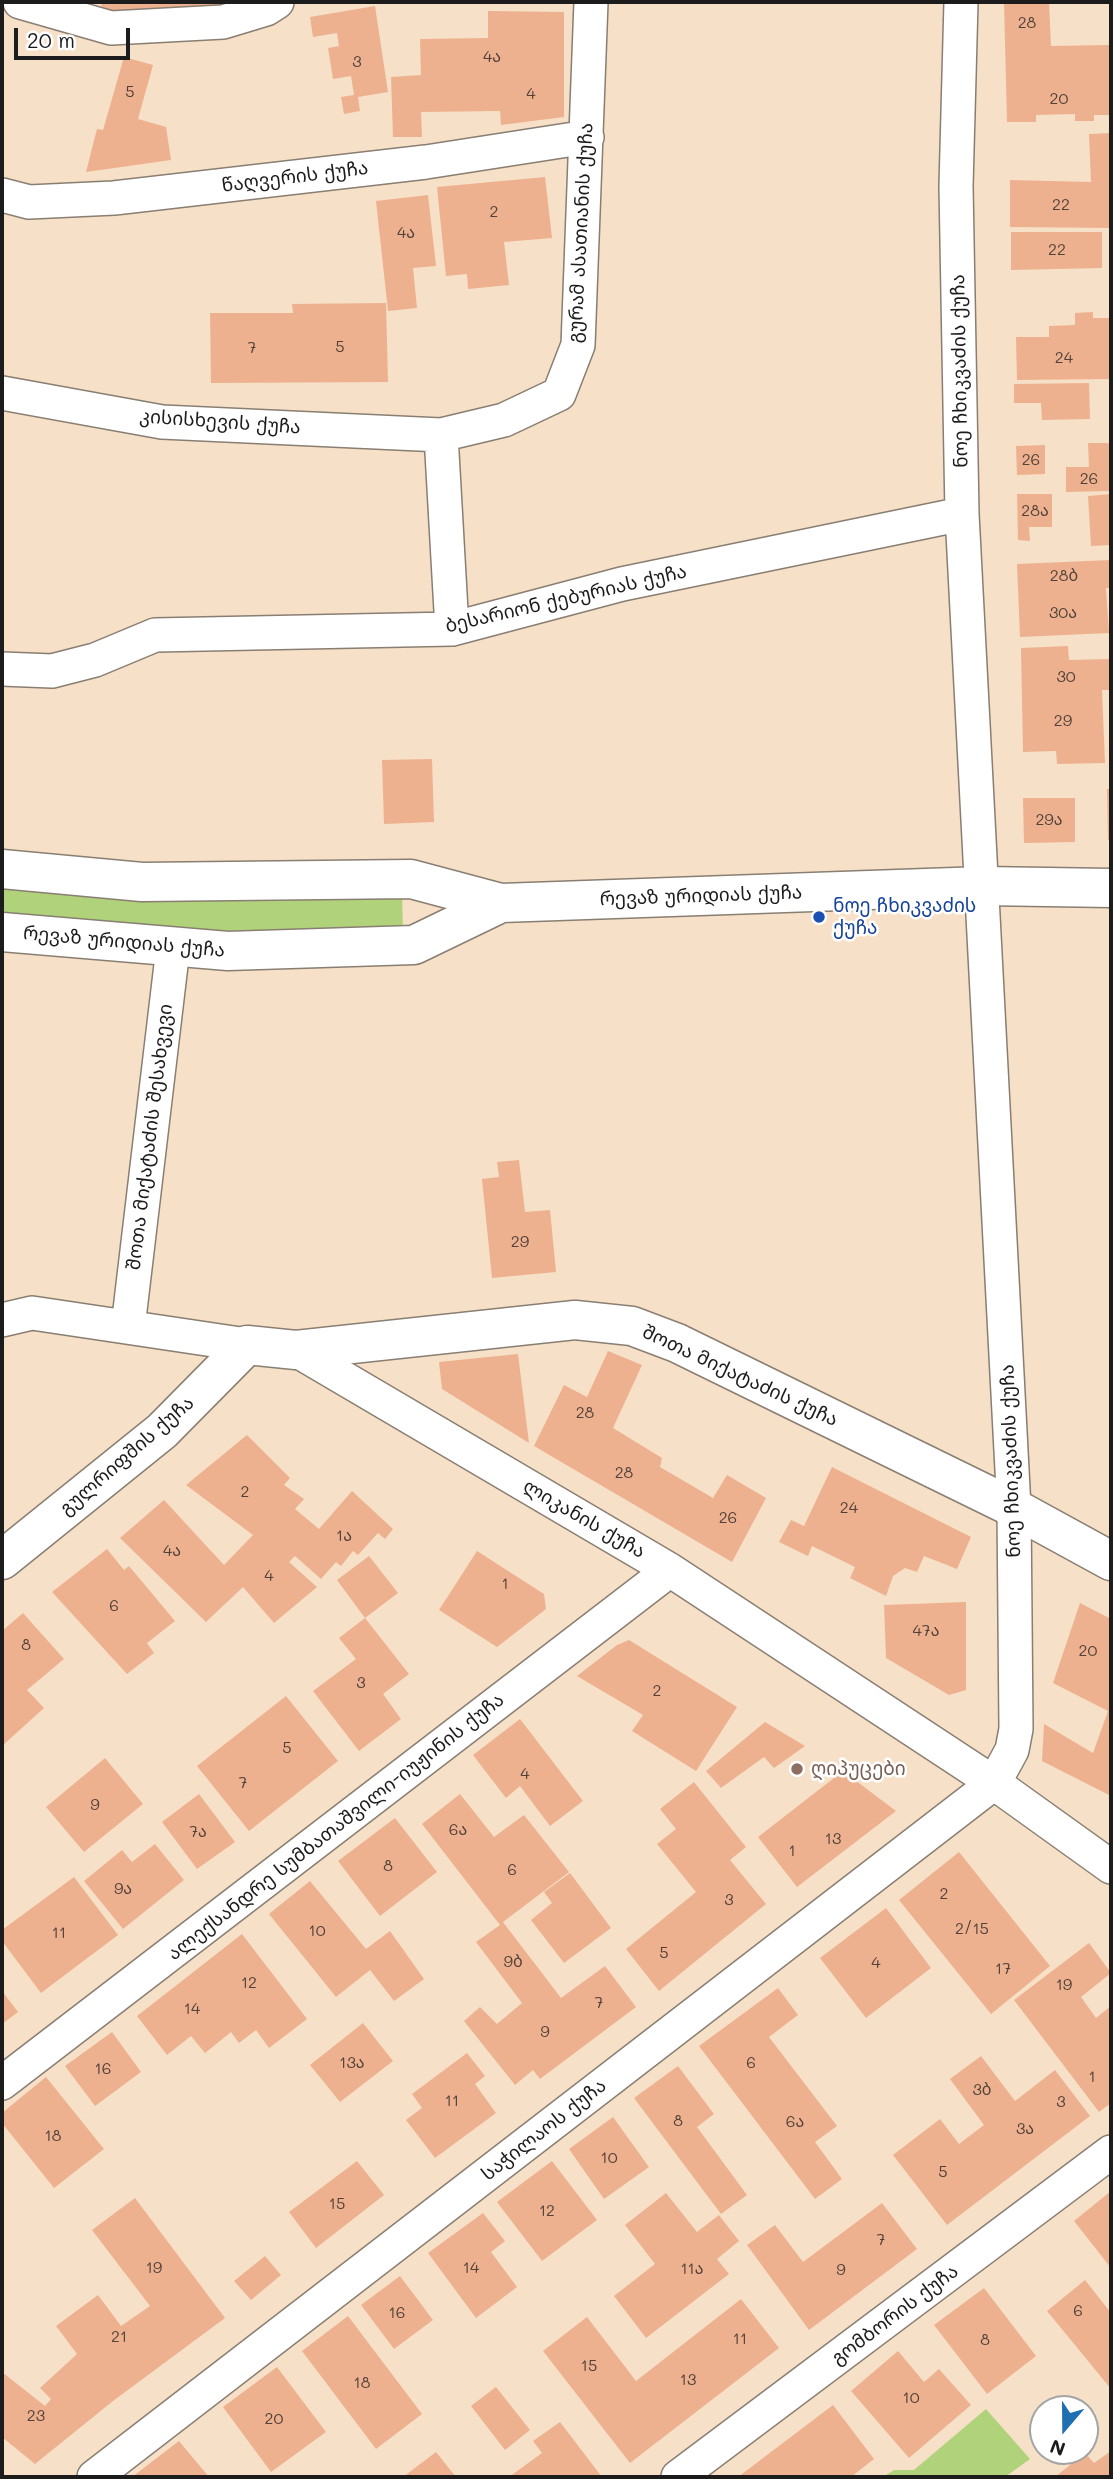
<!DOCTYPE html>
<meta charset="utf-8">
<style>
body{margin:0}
#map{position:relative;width:1113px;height:2479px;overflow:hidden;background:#f6e0c7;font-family:Mali,sans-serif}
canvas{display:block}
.frame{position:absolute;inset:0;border:4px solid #1c1c1c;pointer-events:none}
.north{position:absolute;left:1029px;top:2395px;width:70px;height:70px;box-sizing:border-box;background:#fff;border:2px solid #a4a4a4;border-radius:50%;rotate:200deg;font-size:19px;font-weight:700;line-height:28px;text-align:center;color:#1c1c1c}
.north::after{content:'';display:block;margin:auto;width:24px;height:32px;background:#1f6fb2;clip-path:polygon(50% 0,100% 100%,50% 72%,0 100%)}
.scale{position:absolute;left:14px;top:28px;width:116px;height:32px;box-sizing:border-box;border:4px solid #1c1c1c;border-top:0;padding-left:9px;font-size:21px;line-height:24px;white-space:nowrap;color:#1c1c1c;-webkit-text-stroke:5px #fff;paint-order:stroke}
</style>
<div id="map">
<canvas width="1113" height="2479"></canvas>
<div class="frame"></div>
<div class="north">N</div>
<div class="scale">20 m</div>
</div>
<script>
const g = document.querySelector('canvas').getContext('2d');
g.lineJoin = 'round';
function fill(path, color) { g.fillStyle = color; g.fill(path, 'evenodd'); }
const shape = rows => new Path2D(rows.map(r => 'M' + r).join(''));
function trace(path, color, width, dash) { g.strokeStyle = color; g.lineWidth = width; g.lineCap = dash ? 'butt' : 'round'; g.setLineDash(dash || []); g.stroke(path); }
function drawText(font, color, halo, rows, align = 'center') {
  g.font = font + ' Mali,"Noto Sans Georgian",sans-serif'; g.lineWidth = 5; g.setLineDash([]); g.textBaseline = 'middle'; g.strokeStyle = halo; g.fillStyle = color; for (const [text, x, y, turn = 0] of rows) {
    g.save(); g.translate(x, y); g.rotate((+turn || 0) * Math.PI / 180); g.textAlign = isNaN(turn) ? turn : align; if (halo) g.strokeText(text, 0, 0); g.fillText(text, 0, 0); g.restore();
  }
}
fill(shape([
 [2,882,402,893,403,933,146,931,2,917],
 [986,2409,1030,2459,1005,2477,883,2477,894,2470,914,2470]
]), '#b0d27a');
fill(shape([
 [101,2,230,2,230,6,103,18],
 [1004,2,1049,2,1051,46,1109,45,1111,115,1094,115,1094,121,1075,121,1075,114,1036,115,1036,122,1007,122],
 [375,6,388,92,358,97,360,111,344,114,341,97,354,95,351,76,333,79,328,48,339,46,337,33,313,37,310,17],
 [488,11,564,12,564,117,501,125,500,111,421,112,422,137,393,137,391,77,421,75,420,39,488,38],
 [124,57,153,65,138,119,166,127,171,160,86,172,97,129,103,130],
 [1111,133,1111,228,1010,227,1010,180,1091,182,1089,134],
 [545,177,552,238,504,242,509,285,468,289,467,274,446,276,437,187],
 [428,195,436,266,413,268,417,308,388,311,376,201],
 [1011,232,1102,232,1102,268,1011,270],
 [386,303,388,382,211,383,210,313,293,313,292,304],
 [1093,312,1093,318,1111,318,1111,379,1017,380,1016,337,1049,337,1049,326,1075,325,1075,313],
 [1089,383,1090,419,1042,420,1041,403,1014,403,1014,384],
 [1088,443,1108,443,1111,447,1111,491,1066,492,1066,467,1089,467],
 [1045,445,1045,474,1017,475,1016,446],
 [1017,494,1052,494,1052,527,1029,527,1030,541,1018,540],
 [1111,494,1111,545,1091,546,1088,496],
 [1111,560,1111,588,1106,588,1109,633,1020,637,1017,564],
 [1068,646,1069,660,1110,659,1111,690,1102,690,1105,763,1057,764,1056,751,1023,752,1021,648],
 [432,759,434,822,384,824,382,760],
 [1107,789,1111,789,1111,840,1108,840],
 [1023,798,1075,798,1075,842,1024,843],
 [519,1160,525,1212,550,1210,556,1272,492,1278,482,1179,499,1177,497,1162],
 [608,1351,642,1365,613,1428,662,1458,660,1467,713,1498,727,1475,766,1498,732,1562,534,1446,564,1385,587,1397],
 [518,1354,529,1443,442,1389,439,1362],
 [247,1435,290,1478,284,1485,304,1499,295,1509,319,1529,352,1491,393,1529,385,1539,378,1533,358,1555,353,1551,341,1566,336,1562,321,1579,295,1556,289,1562,317,1587,274,1623,243,1587,206,1622,120,1538,164,1500,224,1565,253,1535,186,1485],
 [832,1467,971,1537,957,1569,924,1556,917,1572,905,1568,893,1576,886,1596,850,1578,855,1567,812,1546,808,1556,779,1542,791,1520,804,1526],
 [107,1549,124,1570,129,1566,175,1621,147,1643,154,1653,127,1674,52,1592],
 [477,1551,544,1594,546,1609,497,1647,439,1610],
 [369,1556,398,1593,365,1618,337,1580],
 [966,1602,966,1690,949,1695,886,1658,884,1605],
 [1080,1603,1111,1619,1111,1796,1042,1761,1044,1724,1093,1753,1108,1711,1053,1683],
 [23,1613,64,1659,27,1690,44,1708,2,1746,2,1631],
 [365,1618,409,1674,383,1694,401,1719,359,1751,313,1691,356,1659,339,1638],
 [629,1640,737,1707,696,1771,632,1731,643,1715,577,1676,617,1645],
 [286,1696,338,1761,249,1831,197,1766],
 [520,1719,583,1801,550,1826,520,1786,506,1798,473,1755],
 [765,1722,805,1746,774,1768,764,1757,721,1788,706,1771],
 [105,1758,143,1804,84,1852,46,1807],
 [843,1771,896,1811,797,1887,758,1837],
 [694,1782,746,1847,730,1860,766,1904,659,1991,626,1949,696,1892,657,1844,676,1829,660,1809],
 [199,1794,235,1842,197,1869,162,1822],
 [460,1794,494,1837,524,1815,569,1872,503,1922,561,1998,605,1966,636,2007,540,2079,533,2070,515,2085,464,2021,480,2007,497,2024,522,2003,476,1942,500,1925,422,1824],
 [395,1818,437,1872,380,1916,338,1861],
 [155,1844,184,1880,123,1929,84,1881,122,1850,132,1862],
 [959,1852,1050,1966,991,2014,899,1900],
 [570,1873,611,1928,564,1963,531,1920,552,1903,544,1892],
 [74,1877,118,1935,41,1993,2,1941,2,1930],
 [310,1881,366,1949,390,1931,424,1979,394,2001,370,1970,336,1997,269,1914],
 [886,1908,931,1968,866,2018,820,1958],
 [242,1934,307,2019,269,2048,256,2030,239,2043,231,2032,205,2053,191,2036,167,2055,137,2016],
 [1089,1943,1111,1973,1081,1997,1096,2018,1111,2006,1111,2103,1099,2112,1014,2000],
 [778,1988,798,2015,769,2037,837,2126,815,2142,842,2179,815,2199,699,2046],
 [2,1991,18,2012,2,2024],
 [363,2023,393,2061,340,2102,310,2065],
 [112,2032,141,2072,95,2106,65,2066],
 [467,2053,485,2076,475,2084,496,2113,435,2158,406,2120,422,2108,412,2094],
 [981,2056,1015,2101,1055,2070,1090,2116,947,2225,893,2155,940,2119,959,2144,984,2125,950,2079],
 [678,2066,714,2114,697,2127,747,2195,721,2214,634,2098],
 [46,2077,104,2149,54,2188,2,2123,2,2113],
 [613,2117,649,2167,604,2199,569,2149],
 [357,2161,384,2195,316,2248,289,2212],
 [552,2161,597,2220,542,2261,497,2202],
 [1111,2191,1111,2268,1074,2221],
 [666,2193,697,2232,719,2215,739,2241,717,2259,729,2274,646,2338,614,2296,655,2264,625,2225],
 [135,2198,225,2318,113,2401,35,2464,2,2437,2,2372,45,2406,51,2399,40,2388,77,2354,56,2326,98,2295,121,2326,150,2306,92,2230],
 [882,2203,917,2249,809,2330,747,2245,775,2225,803,2262],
 [483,2213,505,2241,491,2252,517,2287,476,2318,428,2253],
 [265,2256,281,2275,251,2300,234,2281],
 [400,2276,433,2320,394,2349,361,2305],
 [1085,2280,1111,2313,1111,2389,1047,2311],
 [984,2288,1036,2356,987,2394,934,2325],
 [741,2299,779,2348,630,2463,543,2351,587,2317,636,2381],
 [348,2316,422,2414,376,2449,302,2351],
 [898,2351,924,2382,939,2369,971,2405,909,2458,851,2391],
 [277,2367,326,2432,271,2472,223,2407],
 [496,2387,530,2430,505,2450,471,2406],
 [833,2405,874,2459,851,2477,738,2477],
 [560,2422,602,2477,509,2477,542,2453,533,2441],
 [179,2441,209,2477,132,2477],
 [1111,2451,1111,2477,1055,2477,1085,2453,1094,2463],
 [436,2452,456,2477,403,2477]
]), '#eeb18f');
const minor = shape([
 [20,2,111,28,223,22,266,9,277,2],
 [2,195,29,202,114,198,426,162,587,137],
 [2,393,162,422,441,435,504,420,559,394,578,345,591,2],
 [441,435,452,629],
 [2,669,52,671,95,660,155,635,452,629,622,584,962,514],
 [2,1320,32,1313,247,1345],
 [128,1327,173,948],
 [296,1350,670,1570,994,1783,1111,1867],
 [2,2083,670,1570],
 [94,2477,994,1783,1012,1750,1016,1729,1014,1508,962,514,956,186,961,2],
 [678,2477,1111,2152]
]);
const tertiary = shape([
 [2,869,142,882,411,879,501,903,983,886,1111,888],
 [2,932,228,951,414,945,501,903],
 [2,1560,162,1431,247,1345,296,1350,575,1320,632,1326,677,1343,1014,1508,1111,1561]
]);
trace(minor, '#897e72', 36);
trace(tertiary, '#897e72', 41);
trace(minor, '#fff', 33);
trace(tertiary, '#fff', 38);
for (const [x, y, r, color] of [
 [819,917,7,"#1a4fb4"],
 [797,1769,7,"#8d6e63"]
]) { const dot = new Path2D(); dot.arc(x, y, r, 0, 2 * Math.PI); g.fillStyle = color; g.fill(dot); trace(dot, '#fff', 2.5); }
drawText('16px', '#504139', null, [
 ["28",1027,23],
 ["4ა",492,57],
 ["3",357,62],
 ["5",130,92],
 ["4",531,94],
 ["20",1059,99],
 ["22",1061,205],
 ["2",494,212],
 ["4ა",406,233],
 ["22",1057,250],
 ["5",340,347],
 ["7",252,348],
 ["24",1064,358],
 ["26",1031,460],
 ["26",1089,479],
 ["28ა",1035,511],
 ["28ბ",1064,576],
 ["30ა",1063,613],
 ["30",1066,677],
 ["29",1063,721],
 ["29ა",1049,820],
 ["29",520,1242],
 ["28",585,1413],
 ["28",624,1473],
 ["2",245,1492],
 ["24",849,1508],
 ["26",728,1518],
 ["1ა",344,1536],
 ["4ა",172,1551],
 ["4",269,1576],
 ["1",505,1584],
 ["6",114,1606],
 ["47ა",926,1631],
 ["8",26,1645],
 ["20",1088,1651],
 ["3",361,1683],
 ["2",657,1691],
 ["5",287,1748],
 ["4",525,1774],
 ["7",243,1783],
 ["9",95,1805],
 ["6ა",458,1830],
 ["7ა",198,1832],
 ["13",833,1839],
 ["1",792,1851],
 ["8",388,1866],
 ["6",512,1870],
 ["9ა",123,1889],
 ["2",944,1894],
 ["3",729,1900],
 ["2/15",972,1929],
 ["10",317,1931],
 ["11",59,1933],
 ["5",664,1953],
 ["9ბ",513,1962],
 ["4",876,1963],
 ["17",1003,1969],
 ["12",249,1983],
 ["19",1064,1985],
 ["7",599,2003],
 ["14",192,2009],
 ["9",545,2032],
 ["13ა",352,2063],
 ["6",751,2063],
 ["16",103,2069],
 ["1",1092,2077],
 ["3ბ",982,2090],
 ["11",452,2101],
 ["3",1061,2102],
 ["8",678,2121],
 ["6ა",795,2122],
 ["3ა",1025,2129],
 ["18",53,2136],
 ["10",609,2158],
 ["5",943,2172],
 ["15",337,2204],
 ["12",547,2211],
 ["7",881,2240],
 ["19",154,2268],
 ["14",471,2268],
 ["11ა",692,2269],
 ["9",841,2270],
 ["6",1078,2311],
 ["16",397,2313],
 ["21",119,2337],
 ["11",740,2339],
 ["8",985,2340],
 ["15",589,2366],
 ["13",688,2380],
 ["18",362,2383],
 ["10",911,2398],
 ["23",36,2416],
 ["20",274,2419]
]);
drawText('19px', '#1c1c1c', '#fff', [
 ["წაღვერის ქუჩა",295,177,-7],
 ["გურამ ასათიანის ქუჩა",581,233,-87],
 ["ნოე ჩხიკვაძის ქუჩა",960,371,-91],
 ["კისისხევის ქუჩა",220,422,4],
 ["ბესარიონ ქებურიას ქუჩა",566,599,-13],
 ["რევაზ ურიდიას ქუჩა",701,896,-2],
 ["რევაზ ურიდიას ქუჩა",124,942,5],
 ["შოთა მიქატაძის შესახვევი",150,1137,-83],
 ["შოთა მიქატაძის ქუჩა",740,1376,25],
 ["გულრიფშის ქუჩა",127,1456,-41],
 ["ნოე ჩხიკვაძის ქუჩა",1011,1461,-92],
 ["ლიკანის ქუჩა",584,1519,30],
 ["ალექსანდრე სუმბათაშვილი-იუჟინის ქუჩა",336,1827,-38],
 ["საჭილაოს ქუჩა",544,2130,-38],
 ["გომბორის ქუჩა",895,2315,-37]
]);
drawText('19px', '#164399', '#fff', [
 ["ნოე ჩხიკვაძის",833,906],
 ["ქუჩა",833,928]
], 'left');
drawText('19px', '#785e54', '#fff', [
 ["ღიპუცები",811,1769]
], 'left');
</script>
